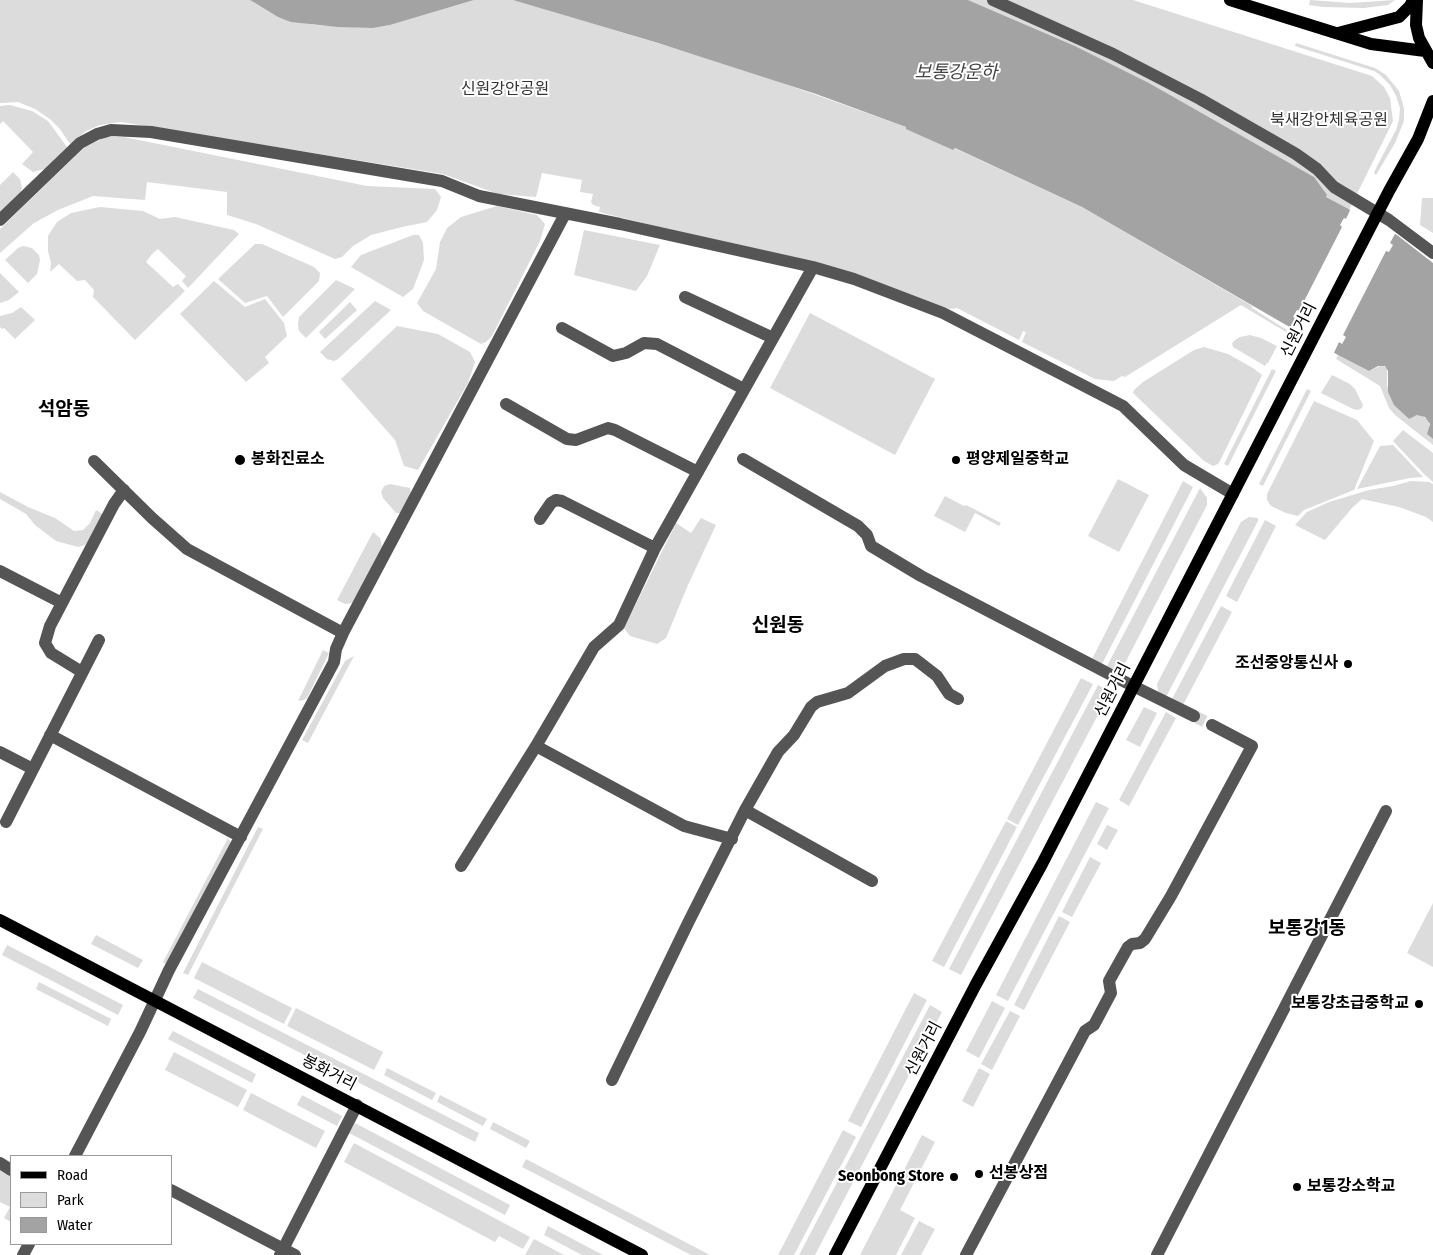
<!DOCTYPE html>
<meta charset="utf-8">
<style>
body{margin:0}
#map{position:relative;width:1433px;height:1255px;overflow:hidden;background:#fff;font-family:"Fira Sans Condensed",sans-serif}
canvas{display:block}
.legend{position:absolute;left:10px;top:1155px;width:162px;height:90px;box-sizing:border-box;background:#fff;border:1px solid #999;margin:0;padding:6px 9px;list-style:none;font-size:15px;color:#000}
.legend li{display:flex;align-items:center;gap:10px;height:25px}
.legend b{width:25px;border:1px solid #999}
</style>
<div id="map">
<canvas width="1433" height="1255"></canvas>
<ul class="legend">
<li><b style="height:6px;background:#000"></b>Road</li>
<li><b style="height:14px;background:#dcdcdc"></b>Park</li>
<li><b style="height:14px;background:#a3a3a3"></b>Water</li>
</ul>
</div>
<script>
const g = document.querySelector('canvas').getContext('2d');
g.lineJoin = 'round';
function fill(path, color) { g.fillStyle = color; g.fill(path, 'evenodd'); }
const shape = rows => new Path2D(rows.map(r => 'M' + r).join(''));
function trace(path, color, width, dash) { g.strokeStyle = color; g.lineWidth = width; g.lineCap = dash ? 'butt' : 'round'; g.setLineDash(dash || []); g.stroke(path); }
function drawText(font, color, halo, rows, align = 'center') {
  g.font = font + ' "Fira Sans Condensed","Noto Sans KR",sans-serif'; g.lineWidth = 4; g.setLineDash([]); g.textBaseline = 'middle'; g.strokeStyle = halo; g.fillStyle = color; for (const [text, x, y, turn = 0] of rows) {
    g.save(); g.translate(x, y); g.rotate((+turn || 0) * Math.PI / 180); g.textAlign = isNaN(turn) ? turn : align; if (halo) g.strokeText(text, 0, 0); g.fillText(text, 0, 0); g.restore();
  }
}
fill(shape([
 [0,0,250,0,278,17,314,25,373,28,390,25,474,0,513,0,521,2,743,69,906,127,953,150,954,148,1082,207,1252,306,1252,308,1287,330,1286,332,1241,305,1125,377,1122,376,1114,381,1104,380,1095,379,1022,342,1026,332,1023,331,1019,340,957,308,950,309,687,234,599,212,600,207,593,205,591,202,593,194,580,192,582,180,542,173,536,197,498,194,443,174,121,122,100,125,86,131,70,144,60,129,50,119,35,109,18,102,0,103],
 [968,0,1133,0,1372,76,1384,87,1390,98,1393,121,1349,210,1326,197,1314,177,1149,83,1075,46],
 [1310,0,1350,3,1395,0,1388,5,1364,8,1323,7,1309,5],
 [1296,43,1375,68,1386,75,1399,91,1404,108,1404,121,1395,143,1376,175,1374,173,1376,168,1396,130,1399,120,1400,108,1396,96,1390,85,1379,74,1374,71,1295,46],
 [10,105,32,111,48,121,67,147,45,169,33,172,22,164,33,152,3,121,0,124,0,106],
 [106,137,124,137,367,186,435,189,441,197,437,210,427,222,402,227,371,235,353,246,342,257,335,259,256,224,227,215,227,192,147,182,145,200,93,196,58,210,34,223,0,253,0,229,85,147],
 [13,172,20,179,22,188,20,193,0,213,0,185],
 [1422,198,1433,198,1433,233,1420,225],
 [497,206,537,215,545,224,540,241,492,336,486,342,481,344,423,311,417,303,436,269,440,242,447,228,461,217],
 [100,207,143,211,160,219,175,217,234,230,239,234,188,288,182,281,186,276,158,249,152,254,146,262,173,287,178,284,185,291,135,340,93,297,94,290,85,280,77,281,59,264,50,272,51,263,48,251,48,236,57,222,71,213],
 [584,230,660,245,647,276,636,291,574,275],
 [413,235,419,235,423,243,424,260,413,289,403,297,351,267,361,255],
 [255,244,262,244,314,267,320,273,319,281,283,317,267,296,245,303,218,279],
 [23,246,32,248,39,255,40,260,37,274,28,283,5,260,18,248],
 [0,273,19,292,9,300,0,303],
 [336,280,355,289,306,338,299,331,298,325,299,317],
 [214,281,245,307,265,299,284,323,287,336,265,357,269,363,246,382,180,314],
 [375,301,391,310,338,359,334,361,327,359,320,352],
 [350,302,357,310,325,339,319,332],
 [21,307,35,320,15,339,4,328,2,329,0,327,0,316,12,313],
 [810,313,935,379,895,455,770,388],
 [397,326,438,334,470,352,475,362,468,383,418,470,404,466,395,440,341,379],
 [1250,335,1261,338,1277,346,1268,363,1267,363,1265,366,1233,347,1232,343,1235,340,1240,337],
 [1204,347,1228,354,1253,368,1262,375,1221,459,1218,464,1213,466,1204,461,1133,393,1134,390,1143,382,1194,350],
 [1338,355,1369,371,1382,365,1387,368,1387,386,1408,419,1417,415,1421,415,1428,420,1430,428,1427,434,1433,439,1433,445,1395,415,1389,408,1380,386,1336,359],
 [1272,369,1276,371,1228,466,1224,464],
 [1332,375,1350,384,1355,389,1363,405,1362,408,1358,410,1353,409,1321,393],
 [1307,389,1311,391,1263,486,1259,484],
 [1314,401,1357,420,1374,441,1354,490,1304,510,1298,516,1286,513,1271,506,1267,500,1267,494],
 [1403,430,1433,453,1433,482,1425,475,1393,441],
 [1393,445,1423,477,1410,478,1357,489,1380,446],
 [1118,479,1149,495,1119,552,1088,536],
 [1183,481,1193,487,1102,664,1092,659],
 [1411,481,1429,482,1433,484,1433,522,1426,517,1399,507,1362,499,1352,508,1325,540,1295,525,1307,512,1329,502,1369,490,1393,486],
 [390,484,410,488,411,493,401,513,396,513,383,498,381,492,384,486],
 [1200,488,1207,498,1207,505,1123,667,1118,671,1107,666],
 [0,492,28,507,55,518,74,531,83,530,90,523,96,510,103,514,92,537,85,545,78,547,56,541,35,525,26,514,0,499],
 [945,496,964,506,966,505,1001,523,999,526,975,513,965,532,934,516],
 [1249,517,1258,518,1258,521,1166,697,1158,691,1157,684,1241,522],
 [701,518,716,525,688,585,666,638,657,644,630,636,624,628,676,523,691,533],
 [1265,520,1276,526,1237,602,1226,596],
 [373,532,380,538,382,546,353,603,345,604,337,600],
 [1221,606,1232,612,1183,705,1172,699],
 [323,650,329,653,307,698,304,700,298,701],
 [354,656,308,743,302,740,345,661],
 [1081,678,1093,684,1018,825,1007,819],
 [1098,685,1110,692,961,975,949,969],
 [1144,707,1157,713,1140,747,1126,740],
 [1166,712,1176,718,1129,806,1119,800],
 [1096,802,1109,808,1008,1001,996,995],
 [1006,821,1017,827,944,967,932,961],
 [1107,825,1118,830,1107,850,1097,844],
 [258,827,263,829,188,975,183,973],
 [228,838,231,843,168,965,163,962],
 [1090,857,1101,863,1072,917,1062,912],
 [1433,903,1433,967,1407,953],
 [1059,916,1070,922,1024,1010,1014,1005],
 [96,935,143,960,138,968,91,944],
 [7,945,123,1005,118,1015,2,955],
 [202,962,292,1008,284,1024,194,978],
 [39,982,111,1019,108,1026,36,989],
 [198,989,479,1133,475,1142,193,998],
 [914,993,927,1000,861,1127,848,1121],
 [992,1001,1005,1008,979,1058,966,1051],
 [930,1005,942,1012,815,1255,799,1255],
 [296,1008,383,1052,374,1070,287,1026],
 [1010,1011,1020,1016,992,1070,981,1064],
 [173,1031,256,1074,252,1083,168,1039],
 [174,1052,247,1090,238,1107,165,1070],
 [387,1068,436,1093,432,1100,384,1075],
 [979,1068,990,1074,973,1107,962,1101],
 [251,1093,325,1131,316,1148,243,1110],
 [302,1095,342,1116,337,1126,297,1105],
 [440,1095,487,1119,483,1126,437,1102],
 [493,1122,530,1141,526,1148,490,1129],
 [355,1123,510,1205,505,1215,349,1133],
 [843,1130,856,1137,794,1255,778,1255],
 [922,1135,935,1142,900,1210,915,1218,896,1255,860,1255],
 [354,1143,530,1237,523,1249,499,1236,495,1242,344,1162],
 [526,1159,710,1255,691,1255,522,1167],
 [0,1169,11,1176,11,1222,4,1218,10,1207,0,1202],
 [919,1221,935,1229,921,1255,901,1255],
 [548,1226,603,1255,582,1255,544,1235],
 [534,1239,564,1255,525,1255]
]), '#dcdcdc');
fill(shape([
 [250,0,474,0,390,25,373,28,338,27,291,22,278,17],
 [513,0,968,0,1075,46,1149,83,1314,177,1327,195,1326,197,1397,235,1433,263,1433,439,1427,434,1430,424,1425,417,1417,415,1409,419,1394,405,1388,392,1388,371,1385,366,1378,366,1369,371,1338,355,1082,207,955,148,953,150,906,129,906,127,816,94,658,43]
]), '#a3a3a3');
fill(shape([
 [1351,208,1396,232,1390,243,1393,245,1389,252,1386,251,1343,335,1346,337,1342,344,1339,342,1333,355,1289,330,1295,318,1293,317,1297,310,1299,311,1342,227,1340,225,1344,218,1346,219]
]), '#fff');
trace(shape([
 [1194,716,1212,725]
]), '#d9d9d9', 12, [12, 6]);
trace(shape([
 [993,0,1113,54,1200,99,1277,143,1296,154,1317,169,1334,187,1389,220,1433,253],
 [0,220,80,143,97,134,111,130,151,132,442,181,479,196,620,224,813,267,854,279,943,313,1123,406,1184,465,1233,494],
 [685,297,773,338],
 [562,328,613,356,626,353,644,343,657,344,744,389],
 [506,404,567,439,576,440,608,428,615,430,698,472],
 [743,459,858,526,867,535,871,546,921,576,1117,678,1194,716],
 [94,461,152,518,187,549,343,633],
 [540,519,551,503,556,500,562,501,655,548],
 [0,571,62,603],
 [82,672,51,653,45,643,50,626,114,504,124,490],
 [50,735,241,837],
 [536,746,684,826,732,839],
 [0,752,33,769],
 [745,810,872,881],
 [6,822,99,640],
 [461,866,536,746,594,647,619,625,655,548,813,267],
 [612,1080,688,923,745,810,778,752,794,735,811,707,817,702,848,693,885,666,904,659,915,659,937,676,949,694,958,699],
 [75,1156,140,1032,169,970,334,662,336,649,343,633,565,214],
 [0,1163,11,1170],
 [171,1190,295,1255],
 [23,1255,29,1244],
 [280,1255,357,1105],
 [966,1255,1085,1031,1094,1025,1111,993,1109,981,1128,947,1132,944,1140,943,1145,939,1171,896,1252,746,1212,725],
 [1157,1255,1386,811]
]), '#555', 12);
trace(shape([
 [1230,0,1371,44,1425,51],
 [1417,0,1416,25,1419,38,1433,63],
 [1338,33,1399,17,1410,6,1413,0],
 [0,920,642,1255],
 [835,1255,975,986,1042,864,1389,191,1418,139,1433,101]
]), '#000', 12);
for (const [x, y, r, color] of [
 [240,460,6,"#000"],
 [956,460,5,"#000"],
 [1348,664,5,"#000"],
 [1419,1004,5,"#000"],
 [979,1174,5,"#000"],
 [954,1177,5,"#000"],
 [1297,1187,5,"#000"]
]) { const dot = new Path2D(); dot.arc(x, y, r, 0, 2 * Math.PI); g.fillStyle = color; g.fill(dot); trace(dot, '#fff', 2); }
drawText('16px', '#333', '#fff', [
 ["신원강안공원",505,90],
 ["북새강안체육공원",1329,121]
]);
drawText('16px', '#000', '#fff', [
 ["신원거리",1299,330,-63],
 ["신원거리",1113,690,-63],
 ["신원거리",924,1049,-62],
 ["봉화거리",329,1073,27]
]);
drawText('bold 16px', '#000', '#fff', [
 ["봉화진료소",251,460],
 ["평양제일중학교",966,460],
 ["조선중앙통신사",1338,664,"right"],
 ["보통강초급중학교",1409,1004,"right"],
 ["선봉상점",989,1174],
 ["Seonbong Store",944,1177,"right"],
 ["보통강소학교",1307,1187]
], 'left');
drawText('italic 18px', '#444', '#fff', [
 ["보통강운하",956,73]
]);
drawText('bold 19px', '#000', '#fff', [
 ["석암동",64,410],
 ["신원동",778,626],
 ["보통강1동",1307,929]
]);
</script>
